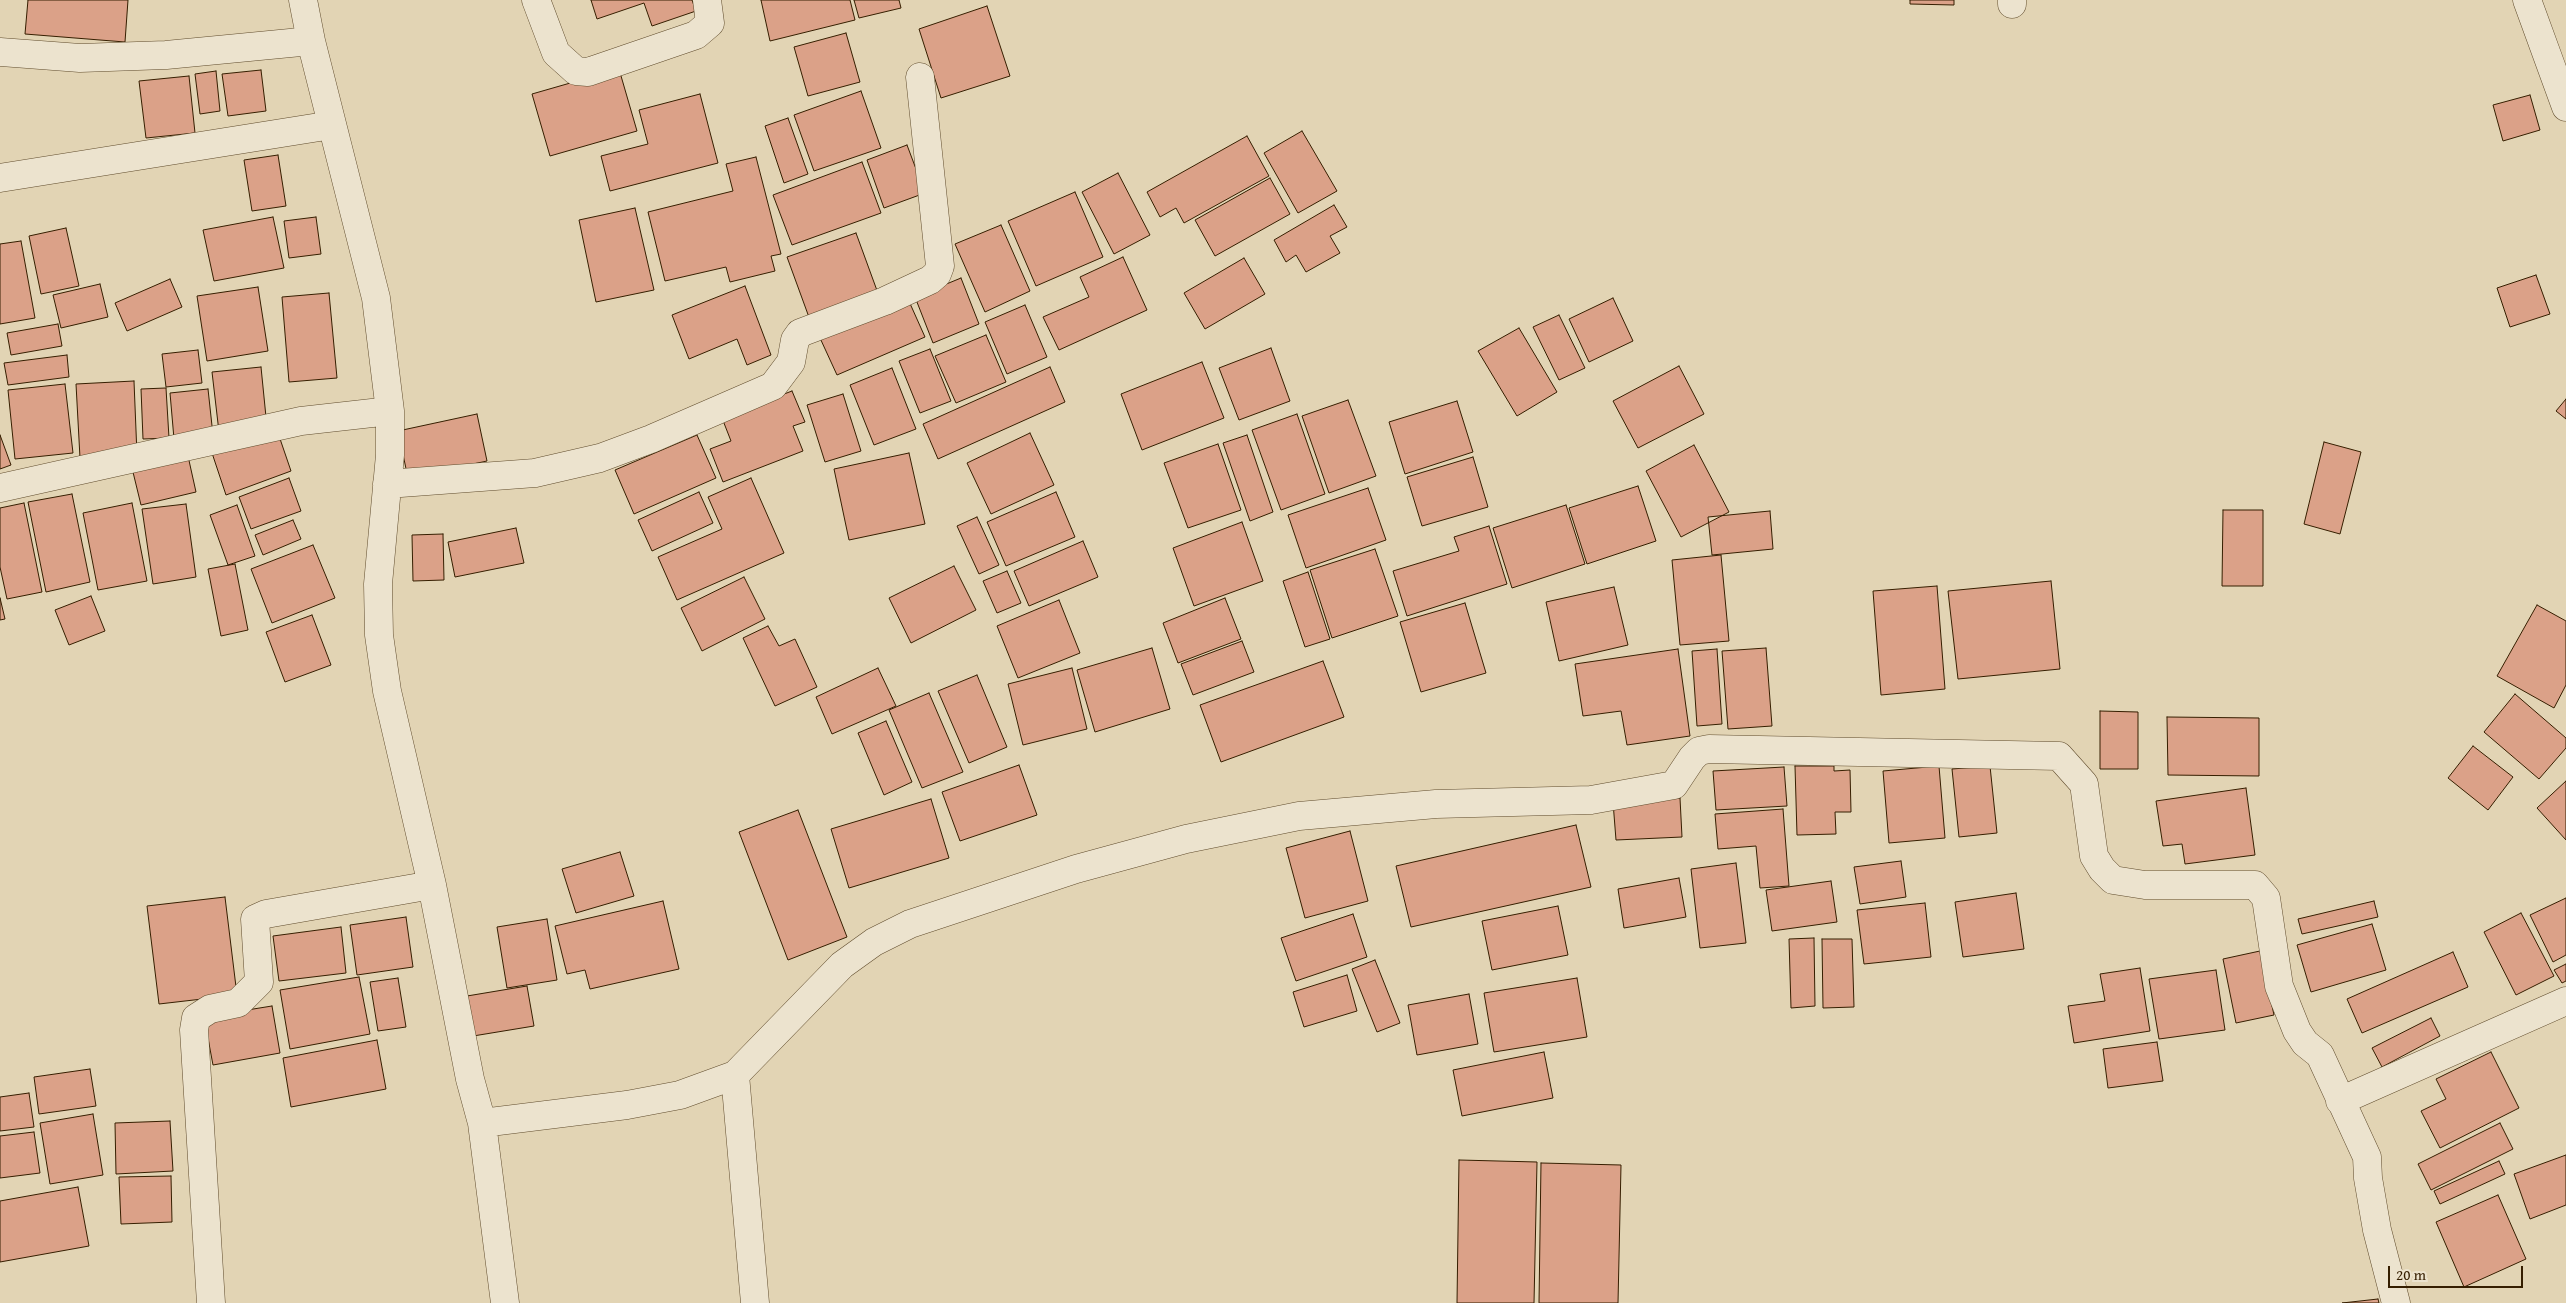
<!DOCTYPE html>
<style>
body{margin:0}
#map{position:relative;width:2566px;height:1303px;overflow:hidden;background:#e2d4b4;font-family:"Gentium Book Plus",serif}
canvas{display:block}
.scale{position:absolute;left:2388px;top:1266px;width:135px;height:22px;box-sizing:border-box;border:2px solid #351e00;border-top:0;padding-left:6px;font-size:15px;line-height:18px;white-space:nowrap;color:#351e00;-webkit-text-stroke:4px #ece3ce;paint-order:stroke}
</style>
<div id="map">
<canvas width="2566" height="1303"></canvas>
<div class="scale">20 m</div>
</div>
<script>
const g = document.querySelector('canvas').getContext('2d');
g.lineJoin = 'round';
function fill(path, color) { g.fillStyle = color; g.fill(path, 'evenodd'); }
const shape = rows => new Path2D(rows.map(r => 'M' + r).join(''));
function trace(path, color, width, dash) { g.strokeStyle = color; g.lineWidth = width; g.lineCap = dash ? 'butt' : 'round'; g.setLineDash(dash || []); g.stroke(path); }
const building = shape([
 [28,0,128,0,125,42,25,34,28,0],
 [591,0,692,0,696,11,652,26,644,3,597,19,591,0],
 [761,0,850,0,855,20,770,41,761,0],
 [854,0,899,0,901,8,859,18,854,0],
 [1910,0,1954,0,1954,5,1910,4,1910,0],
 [987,6,1010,76,941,98,919,29,987,6],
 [846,33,860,82,808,96,794,47,846,33],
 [619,69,637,131,550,156,532,94,619,69],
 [261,70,266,111,228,116,222,74,261,70],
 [216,71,220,111,200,114,195,74,216,71],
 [189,76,195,133,146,138,139,81,189,76],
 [861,91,881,148,814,171,794,115,861,91],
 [700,94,718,163,610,191,601,156,648,144,639,110,700,94],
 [2530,95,2540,130,2503,141,2493,105,2530,95],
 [788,118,808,174,784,183,765,126,788,118],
 [1302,131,1337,191,1298,213,1264,153,1302,131],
 [1247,136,1269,176,1184,223,1176,208,1160,217,1147,192,1247,136],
 [907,145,925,193,884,208,867,160,907,145],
 [278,155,286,206,252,211,244,160,278,155],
 [756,157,781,254,771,256,775,271,730,282,726,267,665,281,648,212,733,191,726,164,756,157],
 [862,162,881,213,792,245,773,195,862,162],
 [1118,173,1150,235,1114,254,1082,192,1118,173],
 [1270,178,1290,214,1215,256,1195,220,1270,178],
 [1075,192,1103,257,1036,286,1008,221,1075,192],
 [1334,205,1347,227,1330,236,1340,253,1306,272,1296,255,1286,262,1274,240,1334,205],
 [635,208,654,290,596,302,579,220,635,208],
 [273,217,284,268,214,281,203,230,273,217],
 [316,217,321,254,289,258,284,221,316,217],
 [1001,225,1030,291,985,312,955,244,1001,225],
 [66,228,79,286,41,294,29,236,66,228],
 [856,233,879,296,810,320,787,257,856,233],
 [21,241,35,318,0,324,0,244,21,241],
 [1123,257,1147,310,1059,350,1043,317,1089,297,1080,277,1123,257],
 [1244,258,1265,294,1205,329,1184,293,1244,258],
 [2536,275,2550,314,2510,327,2497,288,2536,275],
 [961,278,979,324,933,343,915,297,961,278],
 [170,279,182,307,127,331,115,303,170,279],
 [100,284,108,317,61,328,53,295,100,284],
 [745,286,771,355,747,365,737,339,689,359,672,315,745,286],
 [258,287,268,351,207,361,197,296,258,287],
 [329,293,337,378,289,382,282,297,329,293],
 [1613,298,1633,341,1589,362,1569,319,1613,298],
 [908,299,925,337,837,375,820,338,908,299],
 [1025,305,1047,357,1007,374,985,322,1025,305],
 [1559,315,1585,368,1559,380,1533,327,1559,315],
 [58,324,62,346,11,355,7,333,58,324],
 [1519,328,1557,392,1517,416,1478,351,1519,328],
 [986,335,1006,382,956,403,935,356,986,335],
 [1271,348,1290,401,1239,420,1219,368,1271,348],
 [930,349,951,401,920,413,899,361,930,349],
 [198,350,202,383,166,387,162,354,198,350],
 [67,355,69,377,8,385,4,363,67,355],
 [1202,362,1224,418,1142,450,1121,394,1202,362],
 [1679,366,1704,414,1638,448,1613,401,1679,366],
 [261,367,267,427,219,432,212,372,261,367],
 [1050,367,1065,402,938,459,923,424,1050,367],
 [892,368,916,429,874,445,850,385,892,368],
 [134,381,137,455,80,458,76,384,134,381],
 [65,384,73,453,15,459,8,390,65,384],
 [166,388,169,438,143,439,141,389,166,388],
 [208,389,213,435,174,439,170,393,208,389],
 [792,391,805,422,793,426,803,451,723,482,710,449,731,441,722,418,792,391],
 [843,394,861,451,825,462,807,405,843,394],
 [2566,399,2566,419,2556,411,2566,399],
 [1348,400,1376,476,1329,493,1302,416,1348,400],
 [1457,401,1473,452,1405,474,1389,422,1457,401],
 [477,414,487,461,408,478,398,431,477,414],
 [1297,414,1325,494,1281,510,1252,430,1297,414],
 [277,430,291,471,226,495,212,453,277,430],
 [1030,433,1054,485,991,514,967,463,1030,433],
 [0,435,11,465,0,469,0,435],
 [697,435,716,478,634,514,615,470,697,435],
 [1247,435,1273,512,1250,521,1223,443,1247,435],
 [2324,442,2361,452,2340,534,2304,524,2324,442],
 [1218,444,1241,510,1188,528,1164,463,1218,444],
 [1694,445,1729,512,1681,537,1646,471,1694,445],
 [909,453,925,524,849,540,834,469,909,453],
 [188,456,196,492,141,505,132,468,188,456],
 [1473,457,1488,507,1422,526,1407,477,1473,457],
 [289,478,301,511,251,529,239,497,289,478],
 [751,478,784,553,677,600,658,557,722,529,708,497,751,478],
 [1638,486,1656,541,1587,564,1569,508,1638,486],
 [1368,488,1386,540,1306,568,1288,515,1368,488],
 [699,492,713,523,652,551,638,520,699,492],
 [1056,492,1075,537,1006,566,987,522,1056,492],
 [72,494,90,582,46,592,28,502,72,494],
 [24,503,42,592,7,599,0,567,0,508,24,503],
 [132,503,147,581,98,590,83,513,132,503],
 [186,504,196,577,153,584,142,509,186,504],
 [237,505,255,556,228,565,210,515,237,505],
 [1566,505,1585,564,1512,588,1493,528,1566,505],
 [2223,510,2263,510,2263,586,2222,586,2223,510],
 [1770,511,1773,549,1712,555,1708,517,1770,511],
 [977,517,999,565,979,574,957,526,977,517],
 [293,520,301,539,263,555,255,535,293,520],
 [1242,522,1263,581,1194,606,1173,548,1242,522],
 [1489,526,1507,584,1407,616,1393,571,1459,551,1454,537,1489,526],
 [516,528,524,563,455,577,448,542,516,528],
 [443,534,444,580,413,581,412,535,443,534],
 [1083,541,1098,577,1029,606,1014,571,1083,541],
 [313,545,335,598,272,623,251,569,313,545],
 [1375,549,1398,616,1332,638,1310,570,1375,549],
 [1721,555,1729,641,1680,645,1672,560,1721,555],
 [235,564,248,630,221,636,208,569,235,564],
 [954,566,976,610,911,643,889,598,954,566],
 [1007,571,1021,603,997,613,983,581,1007,571],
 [1308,572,1330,639,1305,647,1283,581,1308,572],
 [744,577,765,619,702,651,681,608,744,577],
 [2051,581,2060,669,1958,679,1948,591,2051,581],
 [1937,586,1945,689,1881,695,1873,591,1937,586],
 [1614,587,1628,645,1559,661,1546,602,1614,587],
 [91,596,105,631,69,645,55,610,91,596],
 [0,598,5,619,0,620,0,598],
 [1225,598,1241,639,1178,663,1163,623,1225,598],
 [1059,600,1080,653,1018,678,997,626,1059,600],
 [1465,603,1486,673,1421,692,1400,622,1465,603],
 [2537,605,2566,621,2566,685,2554,708,2497,676,2537,605],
 [312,615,331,665,285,682,266,632,312,615],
 [768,626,779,646,795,639,817,687,775,706,743,638,768,626],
 [1242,641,1254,672,1193,695,1181,664,1242,641],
 [1152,648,1170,709,1095,732,1077,670,1152,648],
 [1766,648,1772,726,1728,729,1722,651,1766,648],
 [1678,649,1690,736,1627,745,1621,711,1583,716,1575,664,1678,649],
 [1717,649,1722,724,1697,726,1692,651,1717,649],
 [1323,661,1344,717,1221,762,1200,705,1323,661],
 [878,668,896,706,832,734,816,697,878,668],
 [1072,668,1087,729,1023,745,1008,684,1072,668],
 [977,675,1007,747,969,763,938,691,977,675],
 [929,693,963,772,922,788,889,710,929,693],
 [2515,694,2566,738,2566,748,2539,779,2484,732,2515,694],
 [2100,711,2138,712,2138,769,2100,769,2100,711],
 [2167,717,2259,718,2259,776,2168,775,2167,717],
 [886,721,912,782,884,795,858,733,886,721],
 [2473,746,2513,777,2488,810,2448,778,2473,746],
 [1019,765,1037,815,960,841,942,792,1019,765],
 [1795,766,1834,766,1834,771,1850,770,1851,812,1835,812,1836,834,1797,835,1795,766],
 [1939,766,1945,838,1889,843,1883,771,1939,766],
 [1990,766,1997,833,1959,837,1952,769,1990,766],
 [1784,767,1787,806,1716,810,1713,771,1784,767],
 [2566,781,2566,840,2537,808,2566,781],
 [2246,788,2255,855,2185,864,2182,844,2163,846,2156,801,2246,788],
 [1680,798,1682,837,1616,840,1613,802,1680,798],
 [931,799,949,858,849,888,831,829,931,799],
 [1783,809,1789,886,1760,888,1756,846,1718,849,1715,814,1783,809],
 [798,810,847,937,788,960,739,832,798,810],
 [1576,825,1591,887,1411,927,1396,866,1576,825],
 [1350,831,1368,901,1305,918,1286,848,1350,831],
 [620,852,634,896,576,913,562,869,620,852],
 [1901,861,1906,897,1860,904,1854,867,1901,861],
 [1736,863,1746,943,1700,948,1691,869,1736,863],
 [1679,878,1686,917,1624,928,1618,889,1679,878],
 [1831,881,1837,922,1772,931,1766,890,1831,881],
 [2016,893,2024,949,1963,957,1955,902,2016,893],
 [225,897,237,995,159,1004,147,906,225,897],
 [2566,898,2566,955,2553,962,2530,915,2566,898],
 [663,901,679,969,590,989,585,970,567,974,555,926,663,901],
 [2374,901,2378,917,2302,934,2298,919,2374,901],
 [1925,903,1931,957,1864,964,1857,910,1925,903],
 [1558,906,1568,955,1492,970,1482,921,1558,906],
 [2521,913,2554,976,2516,995,2484,932,2521,913],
 [1353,914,1367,957,1296,981,1281,938,1353,914],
 [406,917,413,967,357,975,350,925,406,917],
 [547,919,557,980,507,988,497,927,547,919],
 [2372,924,2386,970,2311,992,2297,945,2372,924],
 [341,927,346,973,279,981,273,936,341,927],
 [1814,938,1815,1006,1791,1008,1789,939,1814,938],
 [1822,939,1852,939,1854,1007,1823,1008,1822,939],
 [2260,951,2274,1015,2236,1023,2223,959,2260,951],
 [2453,952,2468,987,2362,1033,2347,999,2453,952],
 [1375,960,1400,1023,1377,1032,1352,969,1375,960],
 [2566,964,2566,981,2562,983,2554,970,2566,964],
 [2140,968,2150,1031,2074,1043,2068,1006,2105,1001,2100,974,2140,968],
 [2216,970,2225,1030,2159,1039,2149,979,2216,970],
 [1347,975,1357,1011,1304,1027,1293,992,1347,975],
 [359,977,370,1034,290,1049,280,990,359,977],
 [398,978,406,1027,378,1031,370,982,398,978],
 [1577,978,1587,1037,1494,1052,1484,993,1577,978],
 [527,986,534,1026,467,1037,461,997,527,986],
 [1469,994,1478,1044,1417,1055,1408,1005,1469,994],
 [272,1006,280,1053,213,1065,204,1017,272,1006],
 [2431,1018,2440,1036,2382,1067,2372,1048,2431,1018],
 [377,1040,386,1089,291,1107,283,1058,377,1040],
 [2157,1042,2163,1081,2108,1088,2103,1049,2157,1042],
 [1544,1052,1553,1098,1462,1116,1453,1070,1544,1052],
 [2491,1052,2519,1108,2440,1148,2421,1111,2446,1099,2436,1079,2491,1052],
 [90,1069,96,1106,39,1114,34,1077,90,1069],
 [29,1093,34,1127,0,1131,0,1097,29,1093],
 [93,1114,103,1175,50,1184,40,1123,93,1114],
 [170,1121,173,1171,116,1174,115,1123,170,1121],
 [2500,1123,2513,1149,2431,1190,2418,1164,2500,1123],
 [34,1132,40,1173,0,1178,0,1136,34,1132],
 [2566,1155,2566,1205,2530,1219,2514,1174,2566,1155],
 [1459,1160,1537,1162,1534,1303,1457,1303,1459,1160],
 [2499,1161,2505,1174,2440,1204,2434,1191,2499,1161],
 [1541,1163,1621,1165,1618,1303,1539,1303,1541,1163],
 [171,1176,172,1222,121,1224,119,1177,171,1176],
 [78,1187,89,1246,0,1262,0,1201,78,1187],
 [2498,1195,2526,1259,2464,1287,2436,1222,2498,1195],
 [2378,1299,2379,1303,2342,1303,2378,1299]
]);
fill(building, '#dba188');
trace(building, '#351e00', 1);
const street = shape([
 [303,0,311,41,376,298,390,411,390,455,378,584,379,635,387,691,432,885,470,1079,482,1123,505,1303],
 [536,0,556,53,576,71,588,72,696,35,710,23,707,0],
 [2012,0,2012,4],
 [2527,0,2566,107],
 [0,52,80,58,166,55,311,41],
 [0,178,332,125],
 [387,484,535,473,600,458,651,439,773,386,791,362,795,340,800,333,885,301,930,280,937,274,940,266,920,77],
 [0,488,301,421,390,411],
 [735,1075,755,1303],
 [2340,1101,2566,1001],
 [482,1123,627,1105,680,1095,735,1075,842,965,874,942,910,924,1076,869,1186,839,1299,816,1436,804,1591,800,1674,785,1692,758,1699,751,1709,749,2059,756,2084,784,2094,856,2102,869,2113,880,2145,885,2255,885,2266,898,2279,986,2297,1031,2305,1043,2320,1055,2367,1157,2368,1178,2377,1230,2396,1303],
 [211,1303,194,1030,196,1018,210,1009,238,1003,259,982,255,919,266,914,432,885]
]);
trace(street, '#604c2d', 29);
trace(street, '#ece3ce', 28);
</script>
